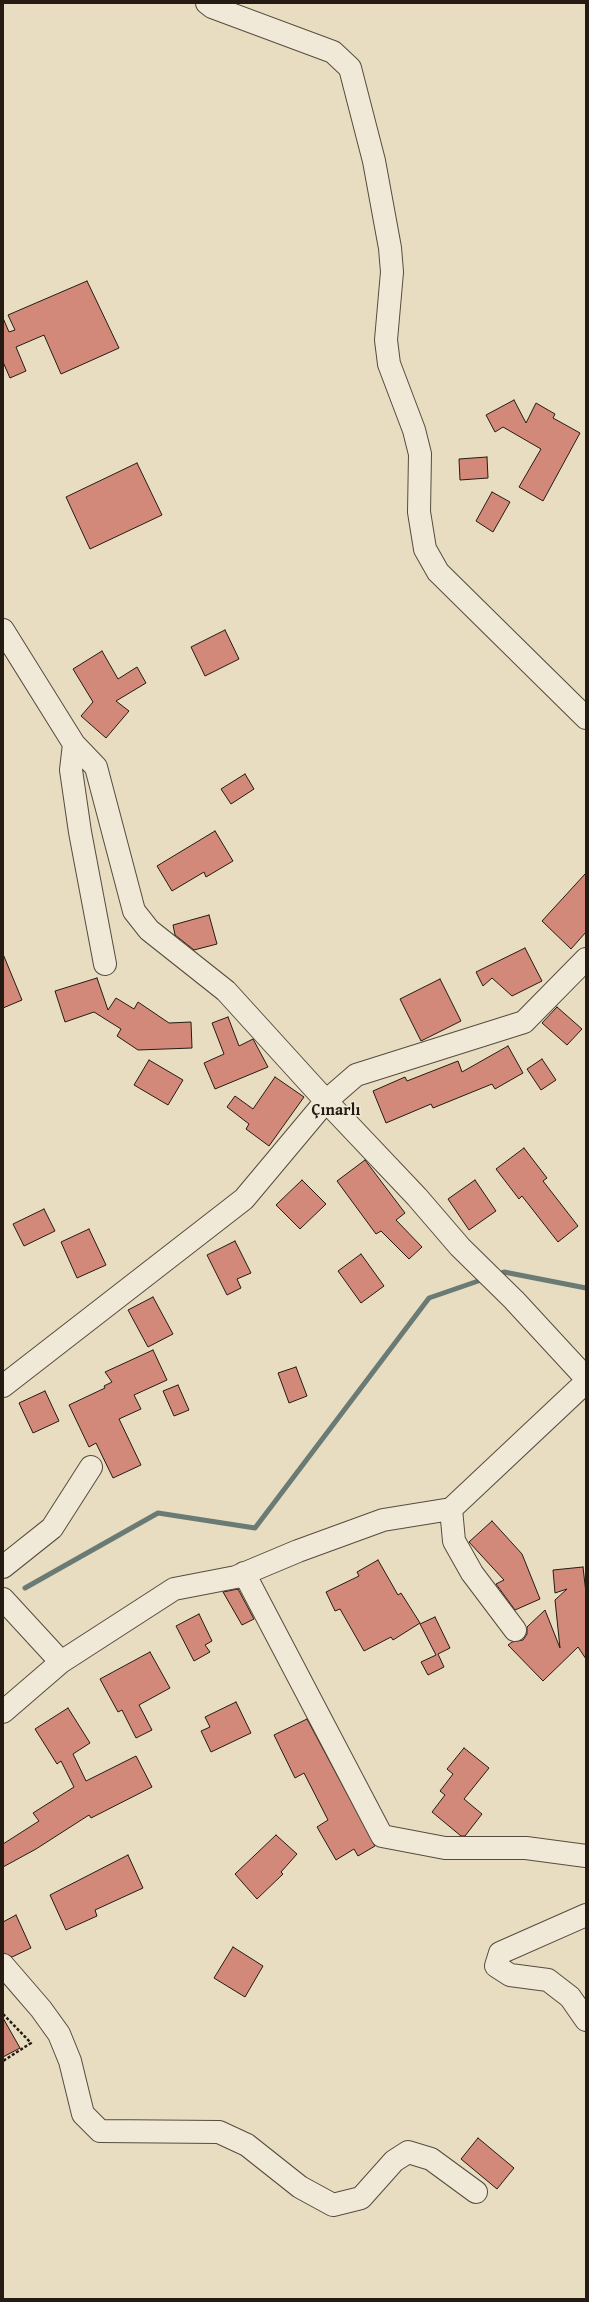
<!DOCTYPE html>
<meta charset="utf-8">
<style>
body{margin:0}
#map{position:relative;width:589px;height:2302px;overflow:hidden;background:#e9ddc1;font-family:"Gentium Book Plus",serif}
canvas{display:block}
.frame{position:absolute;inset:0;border:4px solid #251b12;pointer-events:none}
</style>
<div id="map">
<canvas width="589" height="2302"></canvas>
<div class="frame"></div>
</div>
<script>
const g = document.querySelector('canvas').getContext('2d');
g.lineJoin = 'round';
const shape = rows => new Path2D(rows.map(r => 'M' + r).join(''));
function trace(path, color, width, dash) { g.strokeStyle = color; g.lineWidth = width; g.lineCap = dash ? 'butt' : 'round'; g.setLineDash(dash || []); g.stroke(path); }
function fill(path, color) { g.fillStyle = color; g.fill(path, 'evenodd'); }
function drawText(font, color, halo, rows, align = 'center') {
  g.font = font + ' "Gentium Book Plus",serif'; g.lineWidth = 3; g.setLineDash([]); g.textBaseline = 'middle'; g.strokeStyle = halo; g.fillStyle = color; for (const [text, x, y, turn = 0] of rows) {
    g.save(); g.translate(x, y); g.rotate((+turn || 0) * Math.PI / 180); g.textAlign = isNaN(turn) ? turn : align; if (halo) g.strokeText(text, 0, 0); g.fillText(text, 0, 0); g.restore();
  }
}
trace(shape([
 [497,1275,504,1272,586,1288],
 [25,1588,158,1513,255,1528,429,1298,484,1279]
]), '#6a7b75', 5);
const building = shape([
 [87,281,119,348,61,374,44,335,16,347,26,371,10,378,3,362,3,318,9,332,15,330,8,315,87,281],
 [514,400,526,423,536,403,555,414,553,418,580,433,543,501,519,487,541,449,503,427,495,432,486,415,514,400],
 [487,457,488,478,460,480,459,459,487,457],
 [137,463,162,515,90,549,66,497,137,463],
 [492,492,510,502,493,532,476,521,492,492],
 [225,630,239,659,205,676,191,647,225,630],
 [102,651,118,679,137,667,146,683,116,701,129,711,106,738,81,716,93,702,73,669,102,651],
 [245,774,254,789,231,804,221,789,245,774],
 [215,831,233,861,206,877,204,872,172,891,157,866,215,831],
 [586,873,586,932,571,949,542,921,586,873],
 [209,915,217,944,194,950,175,935,173,925,209,915],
 [525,948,542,981,512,996,492,978,483,986,476,972,525,948],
 [3,954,22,1000,3,1008,3,954],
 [97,978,108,1010,116,998,134,1009,138,1002,169,1023,191,1022,192,1048,138,1050,117,1036,121,1029,94,1012,65,1022,55,991,97,978],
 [440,979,461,1021,421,1041,400,999,440,979],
 [557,1007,582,1029,567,1045,542,1023,557,1007],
 [228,1017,239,1046,253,1039,268,1067,215,1089,204,1063,224,1054,212,1023,228,1017],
 [508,1046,523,1073,495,1089,492,1084,433,1108,431,1104,386,1123,373,1091,405,1077,407,1081,458,1061,462,1072,508,1046],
 [542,1059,556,1080,541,1090,527,1069,542,1059],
 [149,1060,183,1080,168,1105,134,1085,149,1060],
 [275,1077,304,1097,269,1146,246,1129,249,1124,227,1107,235,1096,253,1109,275,1077],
 [524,1148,547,1178,543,1181,578,1226,558,1242,522,1196,519,1199,496,1169,524,1148],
 [365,1160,405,1213,396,1220,422,1247,409,1259,381,1231,376,1234,337,1181,365,1160],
 [302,1180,326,1204,300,1229,276,1205,302,1180],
 [475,1180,496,1211,469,1230,448,1199,475,1180],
 [44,1209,55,1231,24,1246,13,1224,44,1209],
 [89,1229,106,1265,77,1278,61,1242,89,1229],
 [235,1241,251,1273,237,1279,241,1288,227,1295,207,1255,235,1241],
 [361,1254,384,1286,361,1303,338,1271,361,1254],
 [153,1297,173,1334,148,1347,128,1310,153,1297],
 [153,1350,167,1380,134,1395,141,1409,119,1419,141,1465,113,1478,96,1443,89,1447,69,1405,105,1388,104,1386,112,1382,105,1372,153,1350],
 [296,1367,307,1396,289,1403,278,1373,296,1367],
 [178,1385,189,1410,174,1416,163,1391,178,1385],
 [45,1391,59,1421,33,1433,19,1403,45,1391],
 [492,1521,522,1554,540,1599,515,1610,496,1584,504,1580,469,1542,492,1521],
 [378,1560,398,1595,401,1593,420,1623,393,1640,391,1637,364,1651,340,1609,335,1611,326,1592,359,1576,357,1572,378,1560],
 [583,1567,586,1593,586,1659,578,1647,543,1681,508,1645,512,1642,523,1640,527,1634,527,1627,545,1610,560,1648,555,1600,567,1589,555,1593,553,1570,583,1567],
 [238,1589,254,1619,242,1625,223,1592,238,1589],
 [199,1614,212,1641,205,1645,210,1652,194,1661,176,1626,199,1614],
 [435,1617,450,1648,438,1654,444,1667,428,1675,421,1662,436,1655,420,1624,435,1617],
 [150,1652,170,1688,139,1705,152,1730,136,1738,122,1710,118,1712,100,1679,150,1652],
 [236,1702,251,1733,211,1752,201,1731,210,1727,205,1717,236,1702],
 [68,1708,90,1743,73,1754,86,1781,136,1756,152,1787,91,1818,89,1815,36,1849,3,1867,3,1844,39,1821,33,1813,74,1787,61,1761,57,1764,35,1729,68,1708],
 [307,1719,375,1846,358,1856,354,1849,336,1860,317,1827,328,1820,304,1773,295,1778,274,1735,307,1719],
 [464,1748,489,1768,464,1799,482,1814,465,1836,461,1836,432,1812,445,1795,440,1791,453,1774,447,1769,464,1748],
 [276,1835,297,1854,281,1872,283,1874,257,1899,235,1874,276,1835],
 [128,1855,143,1888,95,1910,97,1916,66,1930,50,1895,128,1855],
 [16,1915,31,1948,12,1957,3,1953,3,1922,16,1915],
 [233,1947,263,1966,245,1997,214,1978,233,1947],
 [3,2018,20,2048,3,2057,3,2018],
 [478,2138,514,2168,497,2189,461,2159,478,2138]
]);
fill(building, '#d2897a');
trace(building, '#251b12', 1);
const minor = shape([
 [207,3,212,7,333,52,350,68,374,161,390,248,392,272,386,340,389,364,414,430,420,454,419,512,425,549,438,572,586,718],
 [3,630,74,744,96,767,134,911,149,930,226,991,326,1101,417,1197,460,1247,514,1300,586,1378],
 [74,744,71,770,80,832,105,964],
 [3,1386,244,1199,326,1101,356,1075,524,1022,586,959],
 [451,1509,454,1541,472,1573,515,1630],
 [3,1567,52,1528,91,1467],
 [244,1573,382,1836,445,1848,526,1848,586,1856],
 [3,1599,61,1662],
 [3,1712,61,1662,174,1589,236,1577,298,1551,383,1520,451,1509,586,1382],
 [586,1915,500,1953,496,1966,510,1975,548,1980,570,1997,586,2020],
 [3,1965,41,2009,59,2034,70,2061,83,2114,100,2131,219,2132,247,2145,300,2187,333,2205,361,2198,394,2161,408,2152,431,2159,476,2192]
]);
trace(minor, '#564c3e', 24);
trace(shape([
 [3,2014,31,2043,3,2061]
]), '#251b12', 2.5, [3, 2]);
trace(minor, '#f1e9d7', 22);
drawText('bold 16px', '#251b12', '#f1e9d7', [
 ["Çınarlı",336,1111]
]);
</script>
